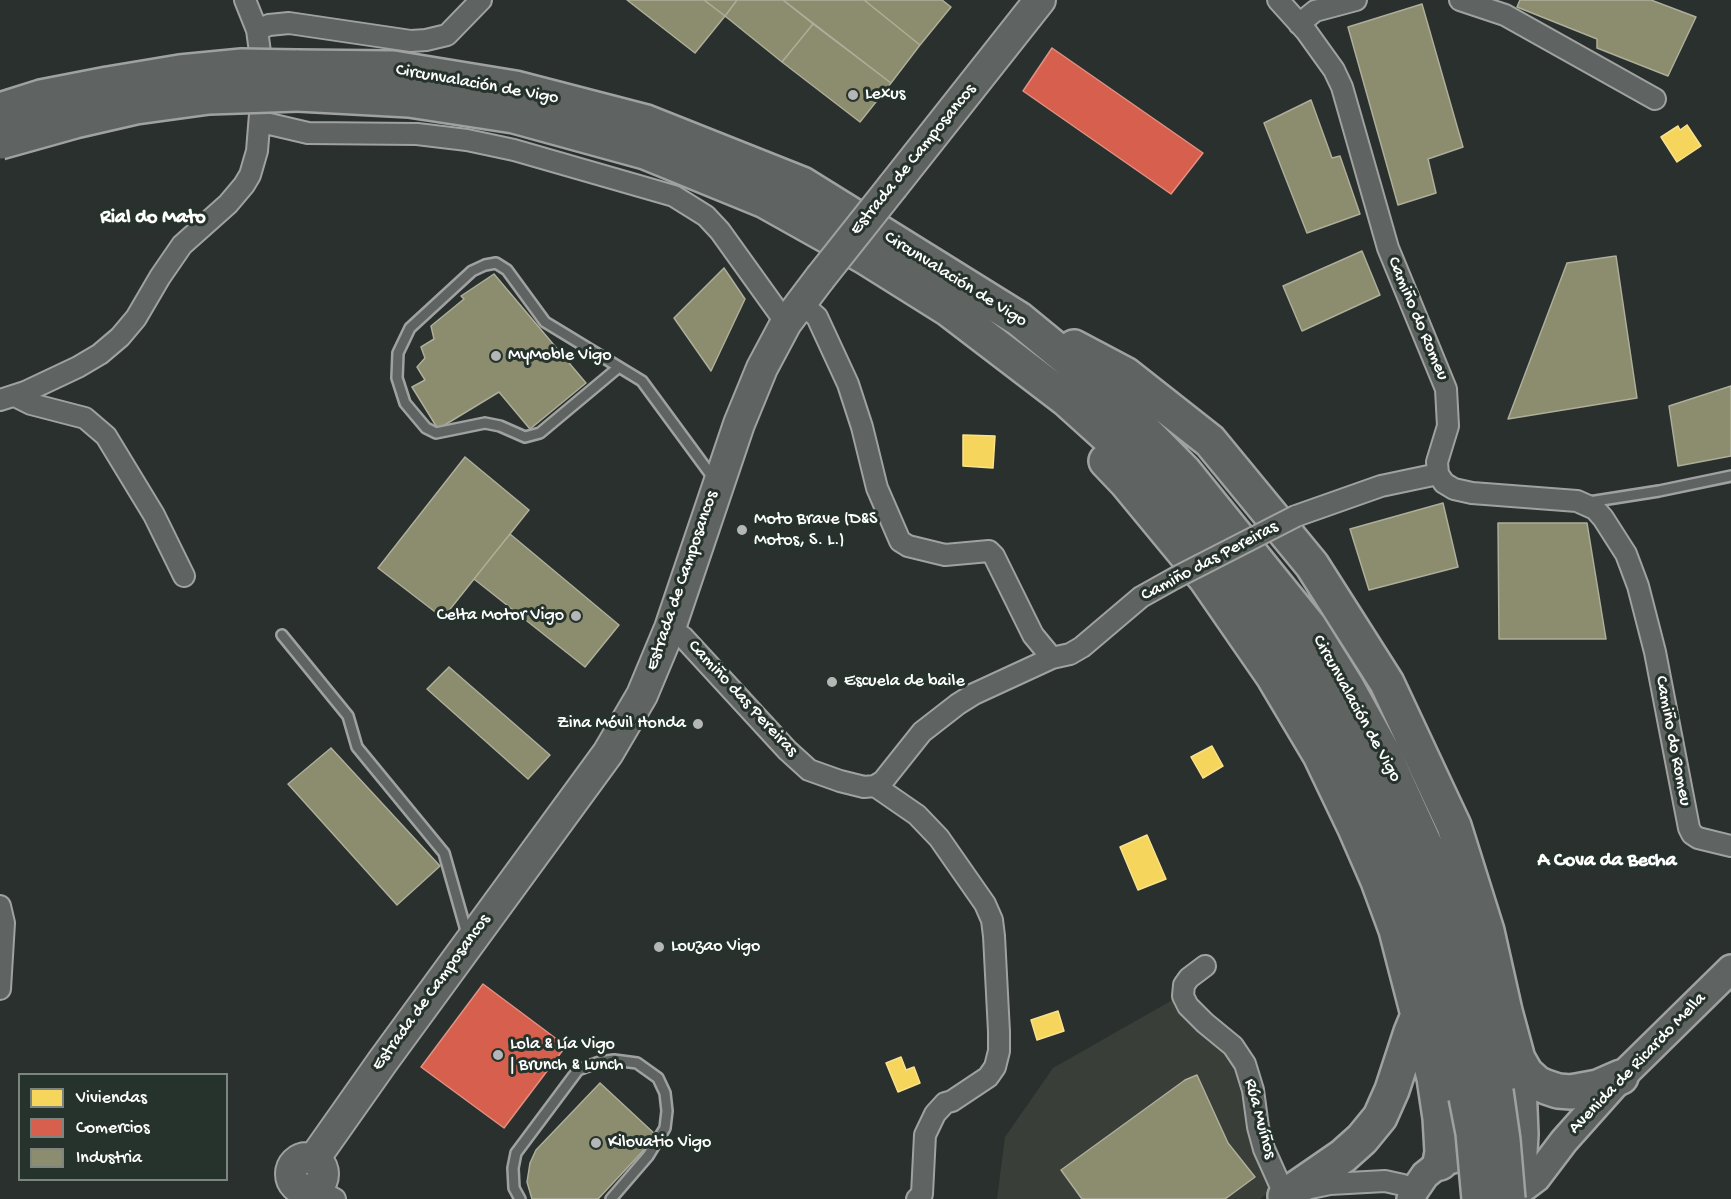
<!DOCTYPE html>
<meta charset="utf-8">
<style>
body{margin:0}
#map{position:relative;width:1731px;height:1199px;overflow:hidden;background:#29302d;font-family:"Gochi Hand",sans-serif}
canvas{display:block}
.legend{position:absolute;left:18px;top:1073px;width:210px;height:108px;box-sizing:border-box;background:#26332d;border:2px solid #7d8581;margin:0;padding:8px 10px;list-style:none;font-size:18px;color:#fff}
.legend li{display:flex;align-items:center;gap:12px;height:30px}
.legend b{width:30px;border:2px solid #7d8581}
</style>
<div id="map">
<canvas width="1731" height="1199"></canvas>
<ul class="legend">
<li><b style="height:16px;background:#f6d55c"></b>Viviendas</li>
<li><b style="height:16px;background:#d6604d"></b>Comercios</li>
<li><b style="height:16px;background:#8c8c6e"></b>Industria</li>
</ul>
</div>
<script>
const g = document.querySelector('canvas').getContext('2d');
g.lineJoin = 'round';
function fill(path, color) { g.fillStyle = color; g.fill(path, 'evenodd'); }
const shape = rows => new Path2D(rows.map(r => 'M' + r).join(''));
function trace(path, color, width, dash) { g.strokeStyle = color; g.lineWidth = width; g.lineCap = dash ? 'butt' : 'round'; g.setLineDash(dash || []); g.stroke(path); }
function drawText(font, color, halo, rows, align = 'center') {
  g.font = font + ' "Gochi Hand",sans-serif'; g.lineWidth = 6; g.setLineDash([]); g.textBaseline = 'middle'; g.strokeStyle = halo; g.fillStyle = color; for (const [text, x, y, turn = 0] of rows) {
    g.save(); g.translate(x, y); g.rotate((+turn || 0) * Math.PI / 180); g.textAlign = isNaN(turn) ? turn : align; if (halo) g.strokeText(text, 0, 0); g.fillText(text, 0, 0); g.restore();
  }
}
fill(shape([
 [1176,998,1229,1049,1249,1092,1253,1129,1271,1190,1260,1199,997,1199,1005,1137,1053,1068]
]), '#393e38');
const homes = shape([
 [1687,125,1701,146,1677,162,1661,137,1678,126,1680,130,1687,125],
 [963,435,995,436,993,468,963,466,963,435],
 [1212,746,1223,766,1203,778,1191,757,1212,746],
 [1147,835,1166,879,1138,890,1120,847,1147,835],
 [1058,1011,1064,1031,1037,1040,1031,1020,1058,1011],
 [901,1057,906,1070,914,1067,920,1083,898,1092,886,1063,901,1057]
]);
fill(homes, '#f6d55c');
trace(homes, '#f9e28d', 1.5);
const shops = shape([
 [1052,48,1203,153,1171,194,1023,91,1052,48],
 [483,984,566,1046,504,1128,421,1067,483,984]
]);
fill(shops, '#d6604d');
trace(shops, '#e29082', 1.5);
const industry = shape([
 [627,0,704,0,725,16,695,53,627,0],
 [704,0,737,0,725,16,704,0],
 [737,0,783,0,813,24,782,62,725,16,737,0],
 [783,0,864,0,920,45,891,83,783,0],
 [864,0,942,0,951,7,920,45,864,0],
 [1520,0,1651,0,1696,17,1668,76,1597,48,1597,39,1517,7,1520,0],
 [1422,4,1463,147,1428,159,1436,193,1398,205,1348,27,1422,4],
 [813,24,891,83,860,122,782,62,813,24],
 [1311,100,1332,158,1340,156,1360,214,1307,233,1264,123,1311,100],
 [1362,251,1380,295,1302,331,1283,286,1362,251],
 [1616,256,1637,398,1508,419,1567,263,1616,256],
 [724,268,745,299,711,371,674,318,724,268],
 [494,274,586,383,530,429,499,392,438,429,412,387,425,380,417,367,425,358,421,347,434,339,431,326,464,299,461,296,494,274],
 [1731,386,1731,456,1678,466,1669,406,1731,386],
 [465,457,529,510,443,618,378,568,465,457],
 [1443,503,1458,567,1369,590,1350,529,1443,503],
 [1498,523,1587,523,1606,639,1499,639,1498,523],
 [510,534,619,625,585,667,474,579,510,534],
 [449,667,550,755,528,779,427,689,449,667],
 [331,748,440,866,397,905,288,784,331,748],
 [1197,1075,1228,1143,1255,1177,1225,1199,1082,1199,1061,1170,1185,1080,1197,1075],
 [600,1083,657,1136,598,1199,532,1199,527,1182,530,1163,536,1150,600,1083]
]);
fill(industry, '#8c8c6e');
trace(industry, '#aeae9a', 1.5);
const service = shape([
 [619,367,540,433,525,437,500,426,485,423,436,433,426,428,405,403,397,378,398,353,410,328,472,271,485,265,496,263,507,270,545,322,642,381,714,479],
 [1589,502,1659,491,1731,476],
 [282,635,348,716,357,747,444,853,467,934],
 [520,1199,514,1188,513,1168,516,1153,578,1070,599,1062,614,1060,637,1063,658,1078,665,1093,667,1111,665,1128,648,1156,611,1199]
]);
const minor = shape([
 [245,0,257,30,260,52],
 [1278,0,1306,31,1334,70,1342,87,1388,248,1446,389,1448,426,1437,462,1438,474,1444,483,1454,489,1472,493,1577,501,1595,509,1603,518,1626,554,1638,586,1655,652,1689,828,1692,834,1698,838,1731,846],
 [1460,0,1505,15,1655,99],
 [1299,24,1315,11,1356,0],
 [257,30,269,25,289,23,411,41,426,40,447,35,481,0],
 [261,122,308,133,417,134,467,140,514,150,674,196,706,216,720,231,786,323],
 [801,303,817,317,848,384,862,427,877,488,900,541,908,546,945,555,989,551,994,556,1033,635,1052,658],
 [15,396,31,404,85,418,106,436,154,515,184,576],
 [0,400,25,392,78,367,100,354,120,337,136,318,160,277,182,245,228,204,244,185,250,175,257,151,260,114],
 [1296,516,1381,486,1438,474],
 [670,628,683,637,787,750,809,770,840,781,864,787,875,786,883,781,922,732,958,704,974,694,1052,658,1070,654,1082,647,1141,597,1175,578],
 [875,786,917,815,939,838,985,904,992,920,994,936,999,1032,999,1051,995,1067,988,1077,952,1101,945,1103,935,1114,925,1135,922,1194,917,1199],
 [0,906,4,923,0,989],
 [1205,966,1189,978,1184,985,1183,996,1188,1006,1205,1023,1233,1046,1245,1064,1253,1090,1258,1127,1264,1149,1285,1196],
 [315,1188,335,1199],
 [1306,1189,1330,1184,1385,1181,1403,1185,1414,1191]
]);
const secondary = shape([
 [1524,1187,1536,1178,1564,1141,1621,1077,1731,969],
 [1411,1199,1414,1191,1425,1175,1440,1163,1459,1157]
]);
const primary = shape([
 [893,186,1040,0],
 '291 1174a16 16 0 1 1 32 0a16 16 0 1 1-32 0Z',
 [314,1159,383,1061,608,753,642,695,670,628,739,424,762,368,786,323,820,278]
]);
const motorway = shape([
 [296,67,393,68,515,88,646,122,802,184,1019,319,1097,383,1184,471,1309,626,1347,687,1383,752,1434,864,1474,992,1496,1091],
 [298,94,409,100,514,116,645,152,765,201,865,257,948,309,1067,400,1159,483,1267,618,1314,689,1360,771,1392,841,1421,917,1455,1034,1466,1097],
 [1074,347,1125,374,1210,441,1312,565,1387,683,1454,826,1487,931,1505,1011,1518,1059,1526,1073,1537,1083,1546,1087,1558,1091,1571,1092,1598,1087,1621,1077],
 [1106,461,1126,482,1206,579,1273,676,1320,755,1354,826,1378,881,1396,930,1418,1015,1434,1078,1440,1118,1442,1152,1440,1163],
 [1513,1173,1520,1153,1521,1134,1518,1059],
 [1285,1196,1343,1156,1362,1139,1380,1117,1392,1090,1411,1032,1418,1015]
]);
trace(service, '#9fa2a0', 14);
trace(minor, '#9fa2a0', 24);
trace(secondary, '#9fa2a0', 32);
trace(primary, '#9fa2a0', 34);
trace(motorway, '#9fa2a0', 38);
trace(service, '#5f6362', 9);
trace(minor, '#5f6362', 20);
trace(secondary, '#5f6362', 27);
trace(primary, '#5f6362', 30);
trace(motorway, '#5f6362', 33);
const minorBridge = shape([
 [1175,578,1296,516]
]);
const primaryBridge = shape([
 [820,278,893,186]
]);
const motorwayBridge = shape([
 [0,110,41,97,108,84,180,72,242,66,296,67],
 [0,142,75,121,136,107,209,97,298,94],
 [1496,1091,1503,1140,1508,1199],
 [1466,1097,1473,1133,1479,1199]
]);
trace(minorBridge, '#9fa2a0', 24, []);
trace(primaryBridge, '#9fa2a0', 34, []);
trace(motorwayBridge, '#9fa2a0', 38, []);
trace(minorBridge, '#5f6362', 20);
trace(primaryBridge, '#5f6362', 30);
trace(motorwayBridge, '#5f6362', 33);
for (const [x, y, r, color] of [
 [853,95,6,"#b4b7b6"],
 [496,356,6,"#b4b7b6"],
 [742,530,6,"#b4b7b6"],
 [576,616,6,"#b4b7b6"],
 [832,682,6,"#b4b7b6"],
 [698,724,6,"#b4b7b6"],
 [659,947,6,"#b4b7b6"],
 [498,1055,6,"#b4b7b6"],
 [596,1143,6,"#b4b7b6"]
]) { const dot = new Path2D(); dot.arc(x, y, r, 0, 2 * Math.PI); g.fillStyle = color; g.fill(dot); trace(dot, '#26332d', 2); }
drawText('18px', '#fff', '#26332d', [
 ["Circunvalación de Vigo",477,85,10],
 ["Estrada de Camposancos",914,160,-51],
 ["Circunvalación de Vigo",955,280,32],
 ["Camiño do Romeu",1417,319,67],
 ["Camiño das Pereiras",1210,562,-28],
 ["Estrada de Camposancos",683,581,-71],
 ["Camiño das Pereiras",742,699,47],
 ["Circunvalación de Vigo",1356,709,61],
 ["Camiño do Romeu",1672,741,79],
 ["Estrada de Camposancos",432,993,-54],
 ["Avenida de Ricardo Mella",1638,1064,-46],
 ["Rúa Muíños",1259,1119,75]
]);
drawText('18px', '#fff', '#26332d', [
 ["Lexus",865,95],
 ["MyMoble Vigo",508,356],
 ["Moto Brave (D&S",754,520],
 ["Motos, S. L.)",754,541],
 ["Celta Motor Vigo",564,616,"right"],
 ["Escuela de baile",844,682],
 ["Zina Móvil Honda",686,724,"right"],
 ["Louzao Vigo",671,947],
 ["Lola & Lía Vigo",510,1045],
 ["| Brunch & Lunch",510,1066],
 ["Kilovatio Vigo",608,1143]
], 'left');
drawText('bold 20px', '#fff', '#26332d', [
 ["Rial do Mato",153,219],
 ["A Cova da Becha",1607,862]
]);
</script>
